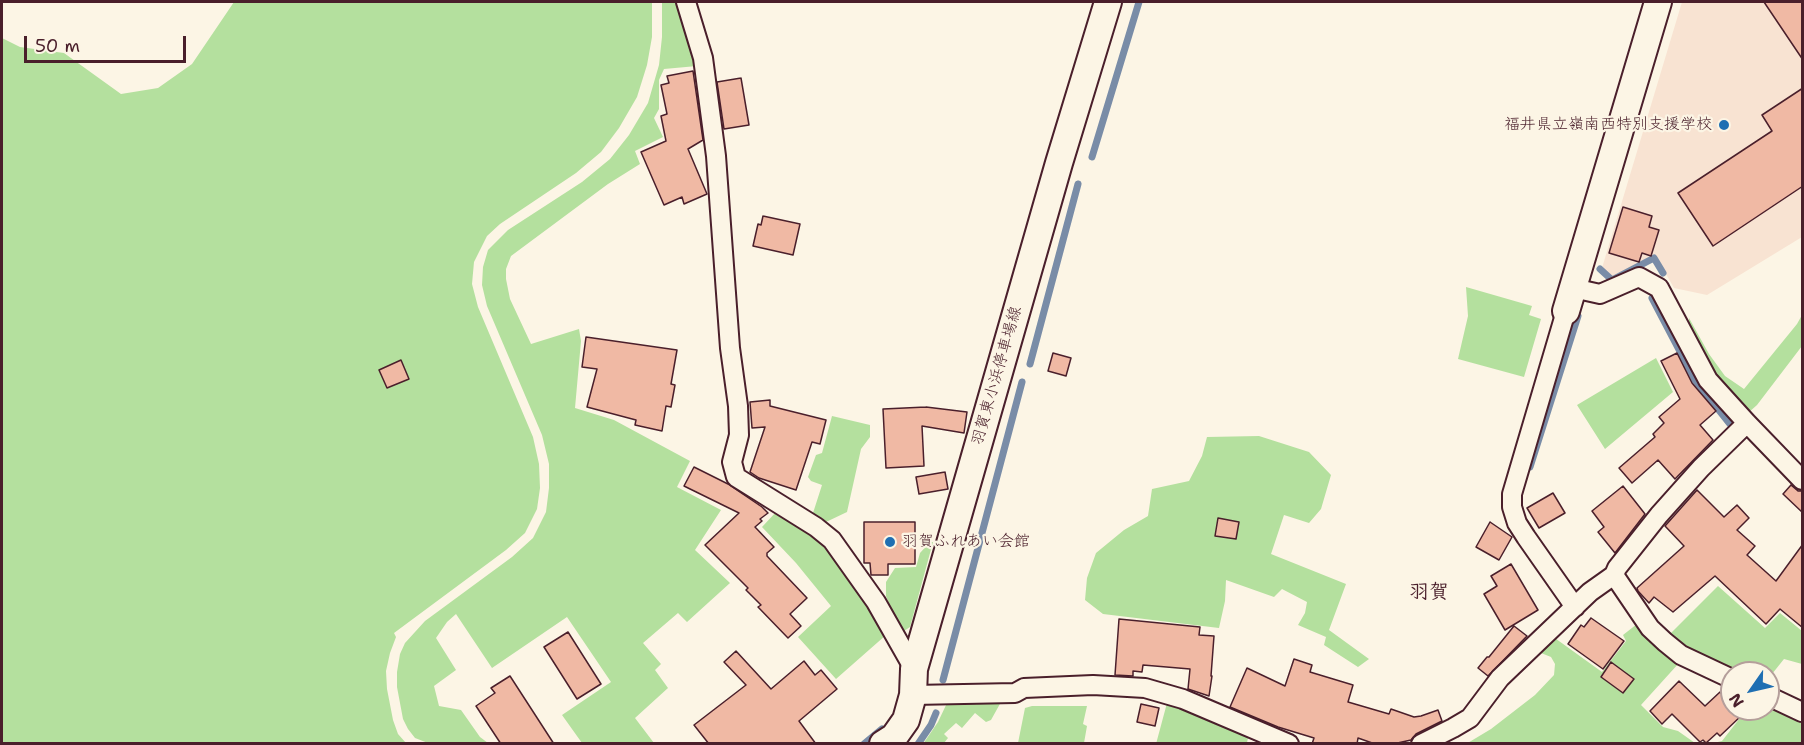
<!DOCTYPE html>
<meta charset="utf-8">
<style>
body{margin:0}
#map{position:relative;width:1804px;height:745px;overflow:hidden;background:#fcf5e5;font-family:"Shantell Sans",sans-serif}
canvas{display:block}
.frame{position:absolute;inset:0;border:3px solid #4a1f2b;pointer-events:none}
.north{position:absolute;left:1720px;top:661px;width:60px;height:60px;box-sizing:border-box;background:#fcf5e5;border:2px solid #b59f9b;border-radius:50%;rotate:236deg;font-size:16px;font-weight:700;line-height:24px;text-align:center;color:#4a1f2b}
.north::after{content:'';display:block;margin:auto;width:21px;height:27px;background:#1f6fb2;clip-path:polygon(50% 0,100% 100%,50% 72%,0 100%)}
.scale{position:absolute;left:24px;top:36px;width:162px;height:27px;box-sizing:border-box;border:3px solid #4a1f2b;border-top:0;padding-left:8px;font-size:18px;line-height:21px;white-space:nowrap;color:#4a1f2b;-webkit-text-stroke:4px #fcf5e5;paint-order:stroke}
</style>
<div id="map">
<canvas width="1804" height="745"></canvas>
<div class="frame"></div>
<div class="north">N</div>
<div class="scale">50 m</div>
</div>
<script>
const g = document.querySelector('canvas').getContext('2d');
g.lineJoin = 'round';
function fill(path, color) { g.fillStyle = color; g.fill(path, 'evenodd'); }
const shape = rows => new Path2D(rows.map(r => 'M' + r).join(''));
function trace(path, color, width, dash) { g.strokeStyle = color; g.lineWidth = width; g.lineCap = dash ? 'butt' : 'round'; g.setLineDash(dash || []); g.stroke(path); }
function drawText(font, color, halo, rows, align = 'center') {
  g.font = font + ' "Shantell Sans","Klee One",sans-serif'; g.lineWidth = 4.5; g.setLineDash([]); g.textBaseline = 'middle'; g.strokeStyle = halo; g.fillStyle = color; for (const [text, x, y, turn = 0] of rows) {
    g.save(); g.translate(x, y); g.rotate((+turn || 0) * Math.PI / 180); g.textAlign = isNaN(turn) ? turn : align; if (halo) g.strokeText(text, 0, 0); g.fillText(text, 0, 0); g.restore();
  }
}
fill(shape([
 [1682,2,1802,2,1802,237,1707,295,1674,288,1655,255,1612,277,1602,268]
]), '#f8e3d2');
fill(shape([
 [234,2,652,2,652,37,647,65,637,97,619,128,601,152,576,173,500,224,487,236,474,262,472,284,478,307,533,437,539,464,540,488,537,509,525,533,506,550,394,633,396,637,390,653,386,671,387,689,393,720,398,734,406,743,2,744,2,38,20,47,64,53,121,94,158,88,192,64],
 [662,2,678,2,697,66,664,69,659,80,659,109,654,118,663,137,635,151,640,164,608,184,511,256,506,269,506,279,510,299,531,344,579,329,581,341,575,408,614,420,690,461,677,487,721,510,695,550,730,583,687,622,678,613,643,643,661,664,655,670,668,688,635,718,654,743,582,743,562,715,611,682,567,617,492,668,456,614,447,622,436,638,456,670,434,686,439,706,461,710,480,737,488,743,428,743,415,738,408,729,403,719,397,687,397,672,400,654,405,643,425,621,512,557,533,538,546,512,549,488,549,464,542,435,487,306,482,285,483,267,488,250,508,230,582,182,610,159,629,135,648,103,659,65,662,37],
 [1466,287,1532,306,1529,315,1541,319,1524,377,1458,359,1468,316],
 [1802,315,1802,346,1757,405,1748,413,1711,369,1689,328,1689,318,1709,354,1725,376,1744,389,1797,324],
 [1656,358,1673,392,1605,449,1577,405],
 [832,416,870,425,870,437,861,449,847,512,826,522,813,513,822,485,811,481,808,477,816,455,822,453],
 [1259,436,1309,452,1331,475,1321,509,1309,523,1284,515,1271,554,1346,584,1329,630,1369,659,1358,667,1324,645,1326,637,1298,625,1305,613,1307,602,1282,589,1274,597,1226,580,1225,601,1219,628,1103,614,1085,600,1087,578,1096,553,1124,530,1148,516,1152,489,1189,481,1202,456,1207,437],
 [777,511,812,533,825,544,877,618,886,635,836,679,798,637,831,606,796,563,762,527],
 [930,542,933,542,910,627,904,631,895,619,886,596,886,582,895,568,916,567,920,553],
 [1718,586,1765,628,1780,613,1802,631,1802,664,1784,659,1768,679,1768,673,1735,673,1685,651,1667,637],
 [1637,624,1660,649,1679,663,1641,705,1663,727,1678,731,1695,743,1466,744,1491,729,1535,695,1554,675,1555,664,1551,657,1536,651,1552,636,1602,672,1626,641,1623,635],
 [998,701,1001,702,991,720,986,722,975,713,962,728,956,723,944,734,948,738,944,743,923,744,938,722,947,703],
 [1167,703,1249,732,1247,743,1156,744],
 [1768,704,1802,722,1802,743,1709,744,1722,741,1747,709,1768,709],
 [1032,706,1087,706,1083,724,1087,726,1084,743,1018,743,1025,708]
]), '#b4e09e');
trace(shape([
 [1092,157,1139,2],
 [1600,269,1612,280,1654,258,1663,273],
 [1652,298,1695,380,1730,424],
 [1030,364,1078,184],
 [1530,467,1578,316],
 [943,680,1022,382],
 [864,744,882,729],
 [918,744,931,725,936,713]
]), '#798ca7', 7);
const building = shape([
 [1764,2,1803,2,1803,60,1764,2],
 [693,71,703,140,688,149,707,194,684,204,682,197,664,205,641,152,666,141,661,116,667,114,661,85,669,83,667,76,693,71],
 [741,78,749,125,724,129,717,82,741,78],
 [1803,88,1803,186,1713,246,1678,193,1772,131,1762,115,1803,88],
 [1623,207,1652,216,1649,227,1659,230,1651,256,1642,253,1639,262,1609,253,1623,207],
 [763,216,800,224,793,255,753,246,758,224,761,225,763,216],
 [586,337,677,350,671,384,675,385,671,407,666,406,662,431,635,425,636,420,587,407,597,369,582,367,586,337],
 [1053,353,1071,358,1066,376,1048,371,1053,353],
 [1677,353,1692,383,1716,411,1700,425,1713,440,1675,479,1658,460,1632,483,1619,468,1655,437,1653,434,1664,423,1659,417,1680,399,1661,361,1677,353],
 [401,360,409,379,387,388,379,370,401,360],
 [770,400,770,406,826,420,820,444,812,442,796,490,759,478,750,472,765,427,752,428,750,402,770,400],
 [926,407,967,412,964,433,922,426,924,466,886,468,883,409,926,407],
 [694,467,728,484,762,507,768,513,760,519,762,521,755,527,774,547,767,553,767,556,807,598,790,614,801,626,788,638,758,607,761,605,746,590,748,588,705,545,739,513,684,486,694,467],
 [945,472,948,489,919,494,916,477,945,472],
 [1791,485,1798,491,1803,491,1803,513,1783,494,1791,485],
 [1623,486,1645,514,1615,553,1598,532,1604,527,1592,511,1623,486],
 [1697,490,1724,517,1737,505,1749,518,1737,530,1755,546,1747,555,1776,581,1803,544,1803,628,1780,609,1766,624,1715,576,1673,612,1654,597,1649,603,1638,591,1637,588,1684,546,1665,526,1697,490],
 [1553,493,1565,513,1539,528,1527,508,1553,493],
 [1218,518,1239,522,1236,539,1215,536,1218,518],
 [864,522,915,522,915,564,888,564,888,575,871,575,870,563,864,563,864,522],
 [1490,522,1512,537,1499,560,1476,547,1490,522],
 [1511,564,1538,610,1505,630,1484,594,1497,586,1491,576,1511,564],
 [1591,618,1624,641,1603,669,1568,644,1581,625,1584,627,1591,618],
 [1119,619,1200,627,1199,635,1214,636,1211,676,1212,676,1209,696,1188,689,1190,669,1143,665,1142,672,1133,671,1133,676,1115,675,1119,619],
 [1514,626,1527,636,1488,676,1478,668,1487,657,1489,657,1514,626],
 [568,632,601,684,577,699,544,647,568,632],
 [736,651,771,689,804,661,815,675,821,670,837,689,799,721,816,744,709,744,694,725,746,685,724,662,736,651],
 [1294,659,1312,665,1310,672,1353,685,1348,702,1389,714,1391,709,1414,717,1421,716,1438,710,1442,721,1416,734,1411,740,1393,744,1375,744,1358,738,1357,744,1312,744,1314,738,1278,727,1230,707,1247,668,1285,686,1294,659],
 [1611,662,1634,679,1623,693,1601,677,1611,662],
 [510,676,554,744,501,744,476,706,495,693,491,688,510,676],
 [1679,681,1705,706,1720,692,1732,704,1732,709,1736,709,1742,715,1720,736,1717,733,1706,743,1703,740,1700,742,1672,714,1662,724,1650,711,1679,681],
 [1141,704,1159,708,1155,726,1137,722,1141,704]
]);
fill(building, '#f0b9a4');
trace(building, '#4a1f2b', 1.5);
const street = shape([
 [686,2,703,58,716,156,730,348,738,406,739,435,732,462,736,477,816,527,832,540,876,602,914,669],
 [1573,288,1600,294,1639,277,1659,288,1708,380,1747,423,1802,480],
 [1566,311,1512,494,1512,507,1517,523,1526,537,1575,607],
 [1614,575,1650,628,1665,642,1681,655,1732,679],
 [913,695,1015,693,1024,688,1093,685,1145,688,1183,699,1289,744],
 [1768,696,1802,712],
 [1421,744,1453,728,1470,718,1500,678,1590,592,1614,575,1617,568,1659,515,1701,468,1747,423]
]);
const secondary = shape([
 [1566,311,1658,2],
 [883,744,894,737,906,720,913,695,914,669,1059,163,1108,2]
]);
trace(street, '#4a1f2b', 22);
trace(secondary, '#4a1f2b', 30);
trace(street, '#fcf5e5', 18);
trace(secondary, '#fcf5e5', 26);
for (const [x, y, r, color] of [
 [1724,125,6,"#1f6fb2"],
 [890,542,6,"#1f6fb2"]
]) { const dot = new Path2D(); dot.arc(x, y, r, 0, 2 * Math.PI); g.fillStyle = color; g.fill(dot); trace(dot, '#fcf5e5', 2); }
drawText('16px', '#4a1f2b', '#fcf5e5', [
 ["福井県立嶺南西特別支援学校",1712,125],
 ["羽賀ふれあい会館",902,542,"left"]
], 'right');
drawText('16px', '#4a1f2b', '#fcf5e5', [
 ["羽賀東小浜停車場線",997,376,-74]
]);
drawText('bold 20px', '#4a1f2b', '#fcf5e5', [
 ["羽賀",1429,593]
]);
</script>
